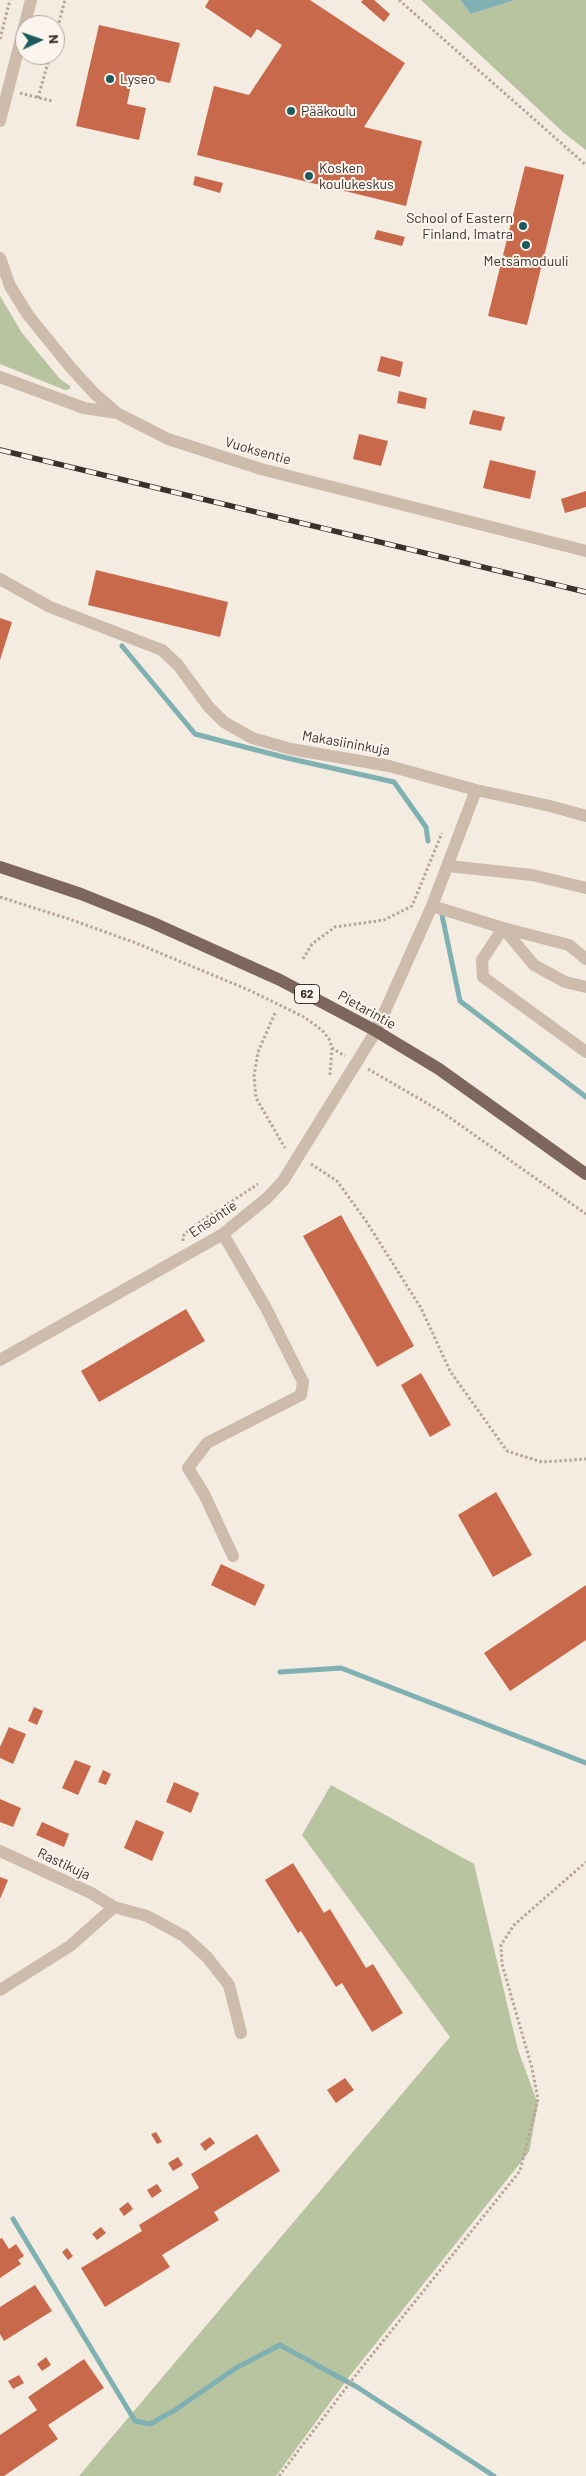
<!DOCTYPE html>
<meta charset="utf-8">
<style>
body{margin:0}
#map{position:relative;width:586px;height:2476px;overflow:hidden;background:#f4ebe1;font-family:Barlow,sans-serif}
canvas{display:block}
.north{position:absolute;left:15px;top:15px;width:50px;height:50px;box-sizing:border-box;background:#fbf5ee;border:1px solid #aea6a0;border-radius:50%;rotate:87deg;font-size:14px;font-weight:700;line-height:20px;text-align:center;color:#3b302b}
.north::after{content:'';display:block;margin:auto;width:18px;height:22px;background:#1f5a5e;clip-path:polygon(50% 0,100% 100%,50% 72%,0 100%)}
</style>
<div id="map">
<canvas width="586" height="2476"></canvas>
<div class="north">N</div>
</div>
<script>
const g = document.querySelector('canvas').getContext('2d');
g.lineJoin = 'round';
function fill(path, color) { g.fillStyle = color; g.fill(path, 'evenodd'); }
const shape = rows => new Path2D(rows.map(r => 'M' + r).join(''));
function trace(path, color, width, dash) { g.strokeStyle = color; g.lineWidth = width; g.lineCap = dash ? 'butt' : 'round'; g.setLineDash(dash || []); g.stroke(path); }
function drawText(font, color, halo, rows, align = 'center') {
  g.font = font + ' Barlow,sans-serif'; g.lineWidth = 4; g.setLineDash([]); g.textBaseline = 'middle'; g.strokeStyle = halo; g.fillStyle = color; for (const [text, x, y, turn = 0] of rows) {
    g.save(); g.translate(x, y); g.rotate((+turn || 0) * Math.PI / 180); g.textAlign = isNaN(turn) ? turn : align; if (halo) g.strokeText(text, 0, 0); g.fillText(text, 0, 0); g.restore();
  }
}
fill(shape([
 [421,0,460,0,471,14,515,0,586,0,586,150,564,133],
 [0,296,22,333,60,379,70,386,70,389,65,390,0,364],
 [331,1785,474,1864,518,2050,538,2104,529,2152,349,2377,276,2476,79,2476,450,2037,302,1835]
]), '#b8c4a0');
fill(shape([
 [460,0,515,0,471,14]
]), '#7fb0b2');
trace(shape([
 [122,646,195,734,287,758,394,782,426,827,428,841],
 [442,915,460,1001,586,1097],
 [280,1672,341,1668,586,1763],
 [13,2219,135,2421,150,2424,175,2410,236,2368,280,2345,357,2387,494,2476]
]), '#7fb0b2', 5);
fill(shape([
 [209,0,310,0,405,63,364,127,422,141,406,206,197,155,214,86,249,95,282,45,257,29,251,38,205,7],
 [363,0,374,0,390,14,384,22,361,2],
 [99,25,180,43,170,83,133,75,127,104,146,108,139,140,76,126],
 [525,166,564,175,527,325,488,316],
 [195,176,223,183,220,193,193,185],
 [377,230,405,237,402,246,374,239],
 [381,356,403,362,400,377,377,371],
 [399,391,427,398,425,409,397,403],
 [473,410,505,417,501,431,469,424],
 [359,434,388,441,381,466,353,459],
 [490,460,536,471,530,499,483,488],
 [586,491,586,507,565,513,561,499],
 [96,570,228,602,220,637,88,605],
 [0,618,12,622,0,660],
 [341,1215,414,1346,377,1367,303,1236],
 [186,1309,205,1341,99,1402,81,1371],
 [421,1373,451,1425,430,1437,401,1385],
 [496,1492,532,1555,493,1577,458,1515],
 [221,1564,265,1585,255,1606,211,1585],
 [586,1585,586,1640,510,1691,484,1653],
 [34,1707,43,1711,37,1725,28,1721],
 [9,1727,26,1734,13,1764,0,1758,0,1747],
 [75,1760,91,1766,78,1795,62,1788],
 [103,1770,111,1774,106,1785,98,1782],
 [174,1782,199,1793,191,1813,166,1802],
 [0,1799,21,1808,13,1827,0,1822],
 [136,1820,164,1832,152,1861,124,1848],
 [42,1822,69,1834,64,1847,36,1835],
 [293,1863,324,1913,330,1909,366,1968,373,1964,403,2013,372,2032,342,1983,336,1987,301,1931,298,1933,265,1880],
 [0,1877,8,1880,0,1899],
 [345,2078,354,2090,336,2103,327,2090],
 [156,2132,162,2142,157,2144,151,2134],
 [257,2134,280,2171,214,2212,219,2220,162,2255,170,2267,105,2307,81,2268,142,2231,139,2225,199,2188,191,2174],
 [210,2137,215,2143,205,2151,200,2144],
 [178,2157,183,2165,173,2171,168,2163],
 [157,2184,162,2191,152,2198,147,2190],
 [128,2202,133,2209,124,2216,119,2209],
 [101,2227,106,2233,97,2240,92,2234],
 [2,2238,9,2249,16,2244,24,2256,18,2260,21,2264,0,2278,0,2239],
 [67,2248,73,2256,68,2260,62,2252],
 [35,2285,52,2311,4,2341,0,2334,0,2307],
 [46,2357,51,2365,42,2371,37,2364],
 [84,2359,104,2388,48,2425,58,2439,4,2476,0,2476,0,2435,37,2410,28,2397],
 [19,2375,24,2383,13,2389,8,2381]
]), '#c8694b');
trace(shape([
 [399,0,586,165],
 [55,37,65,0],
 [0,39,10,0],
 [20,93,52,101],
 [38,98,50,55],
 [0,897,72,920,136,943,251,991,304,1017,322,1030,329,1039,332,1048,345,1056],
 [303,959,312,944,335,927,384,920,412,906,442,833],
 [275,1013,258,1052,254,1076,256,1098,285,1148],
 [368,1069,442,1112,586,1214],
 [330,1075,332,1048],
 [311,1164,337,1181,366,1221,421,1308,450,1371,507,1451,542,1462,586,1459],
 [183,1241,183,1236,191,1228,258,1184],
 [279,2476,359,2371,520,2171,538,2099,532,2068,502,1964,501,1945,514,1925,586,1862]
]), '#b9a596', 3, [2.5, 2.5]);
trace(shape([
 [0,121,31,0],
 [0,258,10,286,28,315,71,368,95,394,117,413,168,439,261,469,586,551],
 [0,377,84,408,117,413],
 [0,579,50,607,162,650,178,665,208,706,224,722,252,738,291,749,389,766,476,790,432,906,376,1031,283,1181,267,1198,223,1234,0,1360],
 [476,790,550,806,586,816],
 [448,866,532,875,586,888],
 [432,906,503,928,569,945,586,959],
 [586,987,565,982,534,965,503,928,482,960,483,977,586,1052],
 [223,1234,266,1308,303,1382,301,1395,207,1443,188,1468,204,1494,233,1556],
 [0,1851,91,1893,114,1907,147,1916,184,1936,207,1957,229,1985,241,2033],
 [0,1990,70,1946,114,1907]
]), '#cdbbac', 12);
trace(shape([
 [0,867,81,894,151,922,280,980,376,1031,439,1069,586,1174]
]), '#7d675c', 12);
const rail = shape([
 [0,450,586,592]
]);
trace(rail, '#3b302b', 5.5);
trace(rail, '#fbf5ee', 4, [11]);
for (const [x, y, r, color] of [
 [110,79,5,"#1f5a5e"],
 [291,111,5,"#1f5a5e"],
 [309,176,5,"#1f5a5e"],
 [523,226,5,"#1f5a5e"],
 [526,245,5,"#1f5a5e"]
]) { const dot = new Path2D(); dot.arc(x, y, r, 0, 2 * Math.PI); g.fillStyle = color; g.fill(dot); trace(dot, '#fbf5ee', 2); }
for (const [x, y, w] of [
 [307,994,25]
]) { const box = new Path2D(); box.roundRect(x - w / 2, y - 9.5, w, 19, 4); g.fillStyle = '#fbf5ee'; g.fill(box); trace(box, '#3b302b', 1); }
drawText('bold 12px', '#3b302b', null, [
 ["62",307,994]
]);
drawText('14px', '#3b302b', '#fbf5ee', [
 ["Lyseo",120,79],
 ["Pääkoulu",301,111],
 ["Kosken",319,168],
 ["koulukeskus",319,184],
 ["School of Eastern",513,218,"right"],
 ["Finland, Imatra",513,234,"right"],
 ["Metsämoduuli",526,261,"center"]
], 'left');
drawText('14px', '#3b302b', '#fbf5ee', [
 ["Vuoksentie",258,451,16],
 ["Makasiininkuja",346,743,10],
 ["Pietarintie",367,1010,29],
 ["Ensontie",213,1219,-34],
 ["Rastikuja",64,1864,25]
]);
</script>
